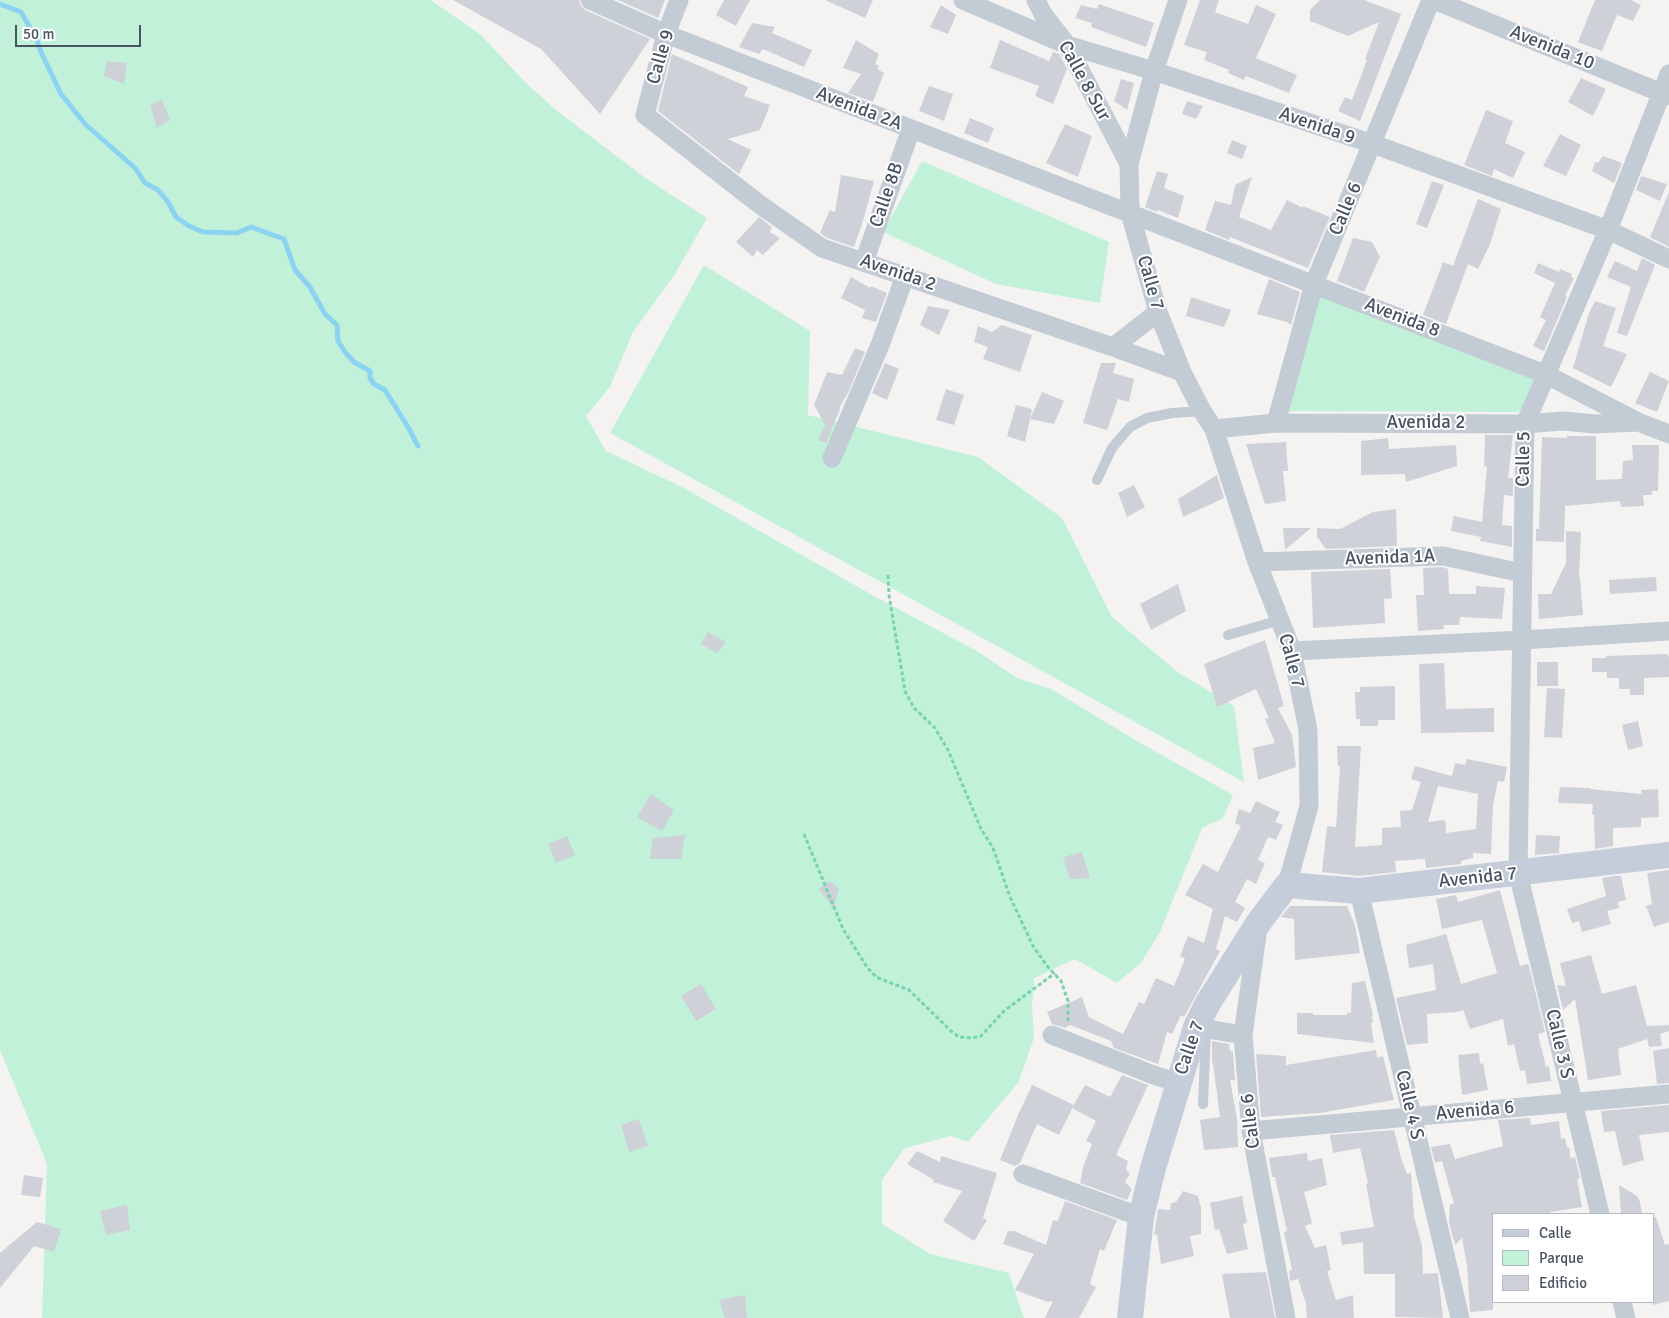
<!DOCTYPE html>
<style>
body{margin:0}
#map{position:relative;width:1669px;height:1318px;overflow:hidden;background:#f5f3f2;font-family:Signika,sans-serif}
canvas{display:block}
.legend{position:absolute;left:1492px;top:1213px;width:162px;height:90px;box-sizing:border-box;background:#fff;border:1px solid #b6bac0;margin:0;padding:6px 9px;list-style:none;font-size:15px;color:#495361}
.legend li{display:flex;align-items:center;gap:10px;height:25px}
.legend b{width:25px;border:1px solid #b6bac0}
.scale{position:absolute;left:15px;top:25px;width:126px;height:22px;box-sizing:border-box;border:2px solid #495361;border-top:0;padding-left:6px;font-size:15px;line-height:18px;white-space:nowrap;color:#495361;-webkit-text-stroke:4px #fff;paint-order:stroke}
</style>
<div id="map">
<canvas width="1669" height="1318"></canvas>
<ul class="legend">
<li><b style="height:6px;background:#c5cddb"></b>Calle</li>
<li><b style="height:14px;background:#c1f2d9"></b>Parque</li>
<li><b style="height:14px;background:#ced1d8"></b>Edificio</li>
</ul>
<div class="scale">50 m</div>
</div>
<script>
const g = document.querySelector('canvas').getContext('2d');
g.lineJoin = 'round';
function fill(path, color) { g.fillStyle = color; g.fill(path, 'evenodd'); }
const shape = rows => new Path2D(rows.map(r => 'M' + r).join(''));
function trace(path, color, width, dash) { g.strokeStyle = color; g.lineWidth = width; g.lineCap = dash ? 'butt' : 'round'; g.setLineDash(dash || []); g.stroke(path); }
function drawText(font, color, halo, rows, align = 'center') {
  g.font = font + ' Signika,sans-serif'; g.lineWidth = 4; g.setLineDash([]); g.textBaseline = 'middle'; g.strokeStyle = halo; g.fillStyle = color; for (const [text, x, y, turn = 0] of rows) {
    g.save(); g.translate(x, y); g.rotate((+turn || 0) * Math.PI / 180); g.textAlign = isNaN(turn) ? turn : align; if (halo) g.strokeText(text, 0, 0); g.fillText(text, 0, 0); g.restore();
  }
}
fill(shape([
 [0,0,431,0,481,35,526,83,556,110,644,177,707,218,675,274,633,332,610,387,586,416,606,451,684,488,874,596,977,651,1017,678,1051,689,1142,744,1233,795,1223,818,1202,828,1160,932,1141,963,1117,983,1075,959,1034,978,1032,1007,1034,1038,1018,1083,968,1142,951,1136,905,1148,882,1180,882,1224,930,1254,1009,1273,1024,1318,42,1318,47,1164,0,1050],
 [922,161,1109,242,1100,303,996,284,883,232],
 [704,265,810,331,808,415,978,457,1062,518,1112,617,1179,673,1234,706,1244,782,610,433],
 [1318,289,1539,375,1523,412,1288,411]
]), '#c1f2d9');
trace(shape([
 [0,4,21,12,36,38,41,52,61,94,85,124,136,169,145,183,158,190,168,202,176,217,189,226,203,232,237,233,251,227,284,239,295,270,310,287,325,314,337,325,338,341,345,352,354,362,370,371,370,378,374,384,385,390,408,427,418,446]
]), '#8cd3f1', 5);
fill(shape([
 [453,0,579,0,581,6,585,10,650,39,600,114,541,49],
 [618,0,665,0,658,18],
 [724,0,750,0,736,26,716,15],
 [825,0,873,0,865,18],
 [1200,0,1219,0,1215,12,1248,24,1256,5,1276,14,1256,58,1297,75,1289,93,1246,76,1244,80,1228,73,1229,70,1204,60,1207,52,1184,45],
 [1320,0,1364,0,1401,14,1360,121,1338,111,1345,97,1352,100,1367,60,1365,59,1379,22,1348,36,1310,21,1310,10],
 [1595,0,1631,0,1641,5,1633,21,1617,15,1602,51,1578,42],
 [1099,4,1154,23,1146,47,1091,27,1092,23,1075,18,1081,5,1097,9],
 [941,5,956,15,948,34,930,27],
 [752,23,775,27,772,33,812,50,804,67,763,49,759,54,739,47],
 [856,40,879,54,875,64,879,66,877,69,884,73,873,102,848,93,861,74,843,68],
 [1000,40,1049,61,1053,52,1059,54,1067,69,1053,104,1035,96,1039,86,990,68],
 [672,54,748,87,744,96,770,105,760,130,728,139,751,150,739,174,658,111],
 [107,61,127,63,124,84,104,76],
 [1581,78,1606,89,1593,116,1568,102],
 [1121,79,1134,83,1127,110,1114,101],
 [929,86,953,94,944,121,919,111],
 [162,100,170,120,157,128,150,105],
 [1187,101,1203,106,1196,119,1182,114],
 [1486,110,1513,121,1505,143,1525,152,1513,178,1494,169,1492,176,1464,165],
 [970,118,994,128,988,143,964,133],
 [1065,124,1092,136,1078,177,1046,163],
 [1560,134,1581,145,1566,176,1543,166],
 [1232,140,1247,146,1242,159,1227,153],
 [1603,156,1622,163,1614,183,1592,171,1595,162,1598,163],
 [1157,171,1168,174,1164,188,1184,196,1178,218,1158,210,1157,212,1145,207],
 [841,175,874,181,863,221,854,247,827,238,820,233,830,210,835,212],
 [1641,176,1667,184,1660,201,1636,190],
 [1252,177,1239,217,1271,230,1287,200,1303,208,1303,206,1330,217,1308,268,1230,237,1229,240,1205,230,1215,201,1231,205,1235,185],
 [1432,181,1444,185,1427,228,1416,224],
 [1669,192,1669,247,1650,237],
 [1478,199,1501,209,1490,244,1478,269,1468,264,1446,324,1423,315,1443,262,1453,266],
 [759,217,772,227,770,232,780,238,763,255,757,250,753,257,736,242],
 [1353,238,1372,242,1380,257,1364,292,1337,281],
 [1642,258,1655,265,1627,336,1617,333,1631,287,1607,277,1615,261,1637,271],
 [1538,263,1559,272,1560,269,1572,274,1571,277,1574,278,1565,296,1567,297,1544,351,1533,346,1546,320,1540,317,1555,283,1534,273],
 [851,277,870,288,871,286,887,293,876,322,862,318,865,310,841,298],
 [1269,279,1300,292,1291,325,1287,322,1257,314],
 [1191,297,1231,310,1224,327,1186,316],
 [1595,301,1616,308,1603,346,1627,354,1611,387,1573,368,1589,313],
 [928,306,950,310,939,335,920,325],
 [1002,325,1032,335,1020,372,983,359,988,347,974,342,978,326,992,332],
 [855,348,865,352,848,393,839,408,840,409,826,443,818,440,825,425,814,405,827,372,842,375],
 [885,363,899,369,887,400,872,393],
 [1101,363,1116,363,1113,373,1134,379,1129,402,1118,399,1107,430,1083,423],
 [1650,372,1669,381,1657,412,1635,403],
 [946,389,964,395,954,425,936,420],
 [1042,392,1064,401,1054,424,1030,419],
 [1016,405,1032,409,1025,442,1007,436],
 [1485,435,1513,435,1508,478,1513,478,1513,496,1504,495,1502,525,1512,526,1512,547,1480,541,1481,537,1451,531,1454,516,1482,522,1487,467,1484,466],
 [1567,436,1596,436,1596,480,1622,479,1623,461,1633,460,1632,445,1659,445,1658,491,1652,491,1652,495,1643,495,1644,506,1621,507,1620,501,1565,506,1564,542,1536,541,1536,529,1539,529,1542,437,1567,438],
 [1388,438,1389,449,1456,445,1457,466,1406,482,1405,474,1361,475,1361,441],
 [1286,442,1288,471,1283,471,1286,501,1265,504,1246,444],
 [1217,475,1224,498,1183,517,1178,499],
 [1134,485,1145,507,1127,517,1118,493],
 [1396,509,1397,546,1326,549,1317,537,1317,528,1340,529,1373,512],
 [1283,528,1311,528,1285,550],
 [1566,531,1581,532,1579,577,1580,577,1583,615,1539,619,1538,594,1551,594,1566,563],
 [1442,567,1448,569,1449,594,1476,594,1476,586,1505,588,1502,619,1460,617,1459,625,1443,625,1444,629,1418,631,1416,595,1424,595,1423,568],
 [1390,569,1392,598,1384,599,1385,623,1313,628,1311,572],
 [1656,577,1657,591,1610,594,1609,580],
 [1178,584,1186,611,1151,630,1140,604],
 [708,632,726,642,717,653,701,644],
 [1265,640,1284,706,1278,708,1292,735,1296,767,1258,780,1253,748,1275,743,1265,719,1269,718,1256,689,1217,707,1204,664],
 [1667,654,1669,657,1669,677,1644,678,1644,695,1630,695,1630,689,1619,689,1619,678,1607,678,1607,672,1592,672,1592,658,1606,658,1606,656],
 [1537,662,1558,662,1558,686,1537,686],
 [1444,663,1446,709,1494,708,1494,732,1421,733,1419,664],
 [1395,686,1395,720,1378,720,1378,726,1360,726,1360,719,1356,719,1355,692,1360,692,1360,687],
 [1547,688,1565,689,1562,738,1544,737],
 [1638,721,1643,746,1628,750,1622,725],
 [1337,746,1361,746,1355,847,1382,845,1382,828,1401,827,1400,811,1412,810,1421,782,1411,779,1415,766,1452,776,1455,763,1465,765,1467,759,1507,767,1504,782,1498,781,1493,804,1491,854,1473,853,1473,858,1461,861,1461,864,1426,868,1425,859,1395,861,1396,872,1359,876,1322,872,1327,826,1336,827,1340,766,1338,766],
 [1438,786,1478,794,1476,829,1446,833,1445,820,1428,822],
 [1560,787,1590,788,1590,789,1642,794,1641,790,1658,789,1659,817,1641,818,1641,827,1613,828,1613,846,1595,849,1594,815,1592,814,1593,804,1558,803],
 [651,794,674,810,662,831,637,817],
 [1256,801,1280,812,1275,822,1283,825,1276,840,1268,837,1258,860,1265,863,1256,884,1247,879,1235,902,1245,908,1237,922,1225,916,1216,949,1220,951,1184,1017,1181,1015,1172,1034,1167,1032,1158,1064,1114,1048,1111,1041,1070,1025,1065,1028,1052,1024,1047,1012,1082,997,1089,1017,1123,1034,1139,1002,1144,1004,1156,978,1174,986,1185,959,1180,956,1188,936,1204,943,1213,909,1185,895,1203,864,1218,872,1241,826,1235,823,1239,809,1250,813],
 [685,835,681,859,650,859,653,838],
 [1536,835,1560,836,1559,853,1535,855],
 [567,836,575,855,556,863,548,844],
 [1082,852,1090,878,1070,879,1063,857],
 [1669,870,1669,922,1654,927,1646,906,1652,904,1647,873],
 [1614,876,1621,876,1626,900,1618,902,1619,908,1607,911,1611,924,1582,932,1579,921,1572,923,1567,909,1606,896,1602,878],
 [830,881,839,888,834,909,819,889],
 [1500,890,1520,966,1528,964,1529,966,1545,1032,1538,1034,1546,1067,1549,1066,1551,1081,1527,1084,1525,1070,1520,1071,1514,1044,1508,1046,1503,1019,1470,1029,1463,1010,1458,1012,1427,1014,1428,1043,1407,1045,1396,998,1436,990,1433,964,1409,968,1406,945,1446,934,1461,984,1497,973,1482,920,1442,929,1436,899,1456,895,1458,902],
 [1290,906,1347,906,1355,925,1360,953,1295,960,1294,919,1281,917],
 [1591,955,1602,994,1636,985,1647,1026,1669,1025,1669,1031,1660,1034,1662,1046,1649,1047,1647,1039,1618,1049,1621,1075,1588,1080,1575,999,1563,1010,1557,985,1566,986,1560,963],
 [1365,981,1373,1015,1372,1016,1373,1022,1371,1023,1374,1043,1297,1034,1297,1013,1313,1013,1313,1015,1347,1015,1347,1013,1351,1013,1352,983],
 [701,984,716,1009,696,1021,681,996],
 [1212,1041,1229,1044,1230,1051,1233,1052,1235,1080,1230,1080,1237,1119,1238,1147,1204,1150,1200,1120,1220,1117,1213,1063,1212,1063],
 [1669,1048,1669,1083,1657,1084,1653,1051],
 [1376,1050,1377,1058,1383,1056,1394,1100,1320,1113,1261,1117,1256,1054,1286,1056,1286,1065],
 [1479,1053,1480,1064,1483,1063,1488,1090,1462,1095,1458,1055],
 [1122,1075,1148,1085,1116,1155,1128,1161,1126,1170,1130,1174,1125,1182,1132,1189,1127,1200,1080,1183,1083,1167,1092,1144,1086,1141,1096,1121,1072,1108,1085,1085,1110,1097],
 [1032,1085,1074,1105,1059,1135,1037,1124,1020,1163,1015,1166,1000,1160,1018,1115],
 [1669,1105,1669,1132,1639,1135,1644,1160,1623,1166,1615,1131,1604,1132,1601,1111],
 [1530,1118,1531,1125,1559,1121,1561,1139,1565,1138,1567,1147,1570,1149,1570,1158,1575,1157,1580,1178,1577,1179,1582,1207,1550,1212,1550,1214,1493,1214,1493,1310,1470,1312,1467,1266,1462,1238,1455,1245,1449,1222,1450,1204,1454,1204,1442,1161,1435,1163,1431,1147,1450,1144,1455,1159,1503,1146,1498,1120],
 [639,1119,648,1146,629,1152,621,1125],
 [1394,1130,1401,1158,1407,1174,1411,1173,1414,1217,1422,1245,1423,1274,1438,1273,1443,1318,1395,1317,1395,1274,1364,1274,1363,1242,1342,1245,1340,1232,1374,1227,1366,1184,1368,1183,1360,1148,1333,1153,1330,1135],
 [917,1151,940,1162,941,1156,997,1173,983,1218,987,1220,974,1241,943,1221,962,1191,933,1182,934,1180,907,1164],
 [1307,1153,1308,1161,1322,1158,1327,1185,1304,1192,1312,1223,1305,1226,1315,1248,1326,1245,1331,1270,1327,1271,1336,1300,1353,1295,1354,1318,1307,1318,1306,1304,1298,1279,1290,1281,1289,1271,1292,1270,1284,1232,1287,1231,1275,1177,1272,1177,1269,1158],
 [24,1175,43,1178,40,1197,21,1195],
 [1619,1185,1637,1196,1640,1202,1642,1214,1621,1214],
 [1183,1191,1198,1196,1200,1205,1201,1205,1201,1234,1190,1236,1194,1256,1161,1264,1157,1234,1154,1236,1158,1209,1170,1210,1171,1203,1176,1202],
 [1242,1196,1247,1223,1243,1224,1248,1249,1227,1254,1219,1229,1215,1230,1210,1203],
 [1065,1201,1117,1220,1104,1251,1100,1249,1090,1284,1096,1287,1079,1318,1045,1318,1053,1301,1048,1302,1015,1290,1034,1254,1003,1244,1008,1231,1014,1231,1046,1245,1053,1220,1058,1221],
 [127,1205,130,1230,106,1235,100,1211],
 [1653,1217,1656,1217,1665,1245,1669,1244,1669,1301,1653,1305],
 [37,1222,61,1229,54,1252,34,1246,0,1288,0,1253],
 [1266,1272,1275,1318,1230,1318,1222,1274],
 [745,1295,747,1318,725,1318,719,1300]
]), '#ced1d8');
trace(shape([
 [888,575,889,595,905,691,914,708,935,728,948,750,981,829,993,848,1010,897,1033,946,1047,966,1061,981,1068,1001,1068,1023],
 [804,834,843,929,867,967,876,977,909,990,951,1031,959,1037,972,1038,981,1036,1004,1011,1055,973]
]), '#76d3ae', 3, [4, 2.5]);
trace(shape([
 [1097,480,1112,448,1130,427,1147,418,1172,413,1202,411],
 [1228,635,1280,620],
 [1203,1104,1206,1029]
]), '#c3cbd4', 10);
trace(shape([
 [590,0,666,34,1545,374,1638,422,1669,434],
 [679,0,666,34,645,115,759,204,822,248,1113,347,1182,372],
 [963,0,1067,45,1154,71,1373,144,1608,230,1669,259],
 [1036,0,1043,14,1067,45,1129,164],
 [1178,0,1154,71,1129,164,1130,213,1158,312,1182,372,1202,411,1214,429,1257,562,1292,651,1308,730,1309,806,1287,885],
 [1434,0,1669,96],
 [864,262,911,129],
 [1113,347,1158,312],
 [1276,423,1314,284,1431,0],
 [1214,429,1276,423,1525,424,1563,421,1595,424,1638,422],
 [832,458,880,345,905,276],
 [1257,562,1443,556,1522,573],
 [1292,651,1522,640,1669,631],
 [1359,891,1460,1318],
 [1258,928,1243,1035,1251,1131,1286,1318],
 [1196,1027,1243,1035],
 [1052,1035,1151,1074,1178,1083],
 [1251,1131,1669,1094],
 [1023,1174,1141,1217],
 [1600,1214,1518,873,1525,424,1608,230,1669,74],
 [1622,1302,1626,1318]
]), '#c3cbd4', 19);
trace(shape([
 [1130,1318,1141,1217,1153,1168,1196,1027,1208,1003,1259,922,1287,885,1359,891,1669,855]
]), '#c5cddb', 26);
drawText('19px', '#495361', '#fff', [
 ["Avenida 10",1552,48,22],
 ["Calle 9",661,57,-74],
 ["Calle 8 Sur",1084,81,61],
 ["Avenida 2A",859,109,21],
 ["Avenida 9",1317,126,19],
 ["Calle 8B",887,195,-71],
 ["Calle 6",1346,209,-67],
 ["Avenida 2",898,273,19],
 ["Calle 7",1150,283,74],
 ["Avenida 8",1402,318,21],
 ["Avenida 2",1426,423],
 ["Calle 5",1524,459,-89],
 ["Avenida 1A",1390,558,-2],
 ["Calle 7",1291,661,75],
 ["Avenida 7",1478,878,-6],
 ["Calle 3 S",1559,1044,77],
 ["Calle 7",1190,1048,-71],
 ["Calle 4 S",1409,1105,77],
 ["Avenida 6",1475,1111,-5],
 ["Calle 6",1251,1121,-97]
]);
</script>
